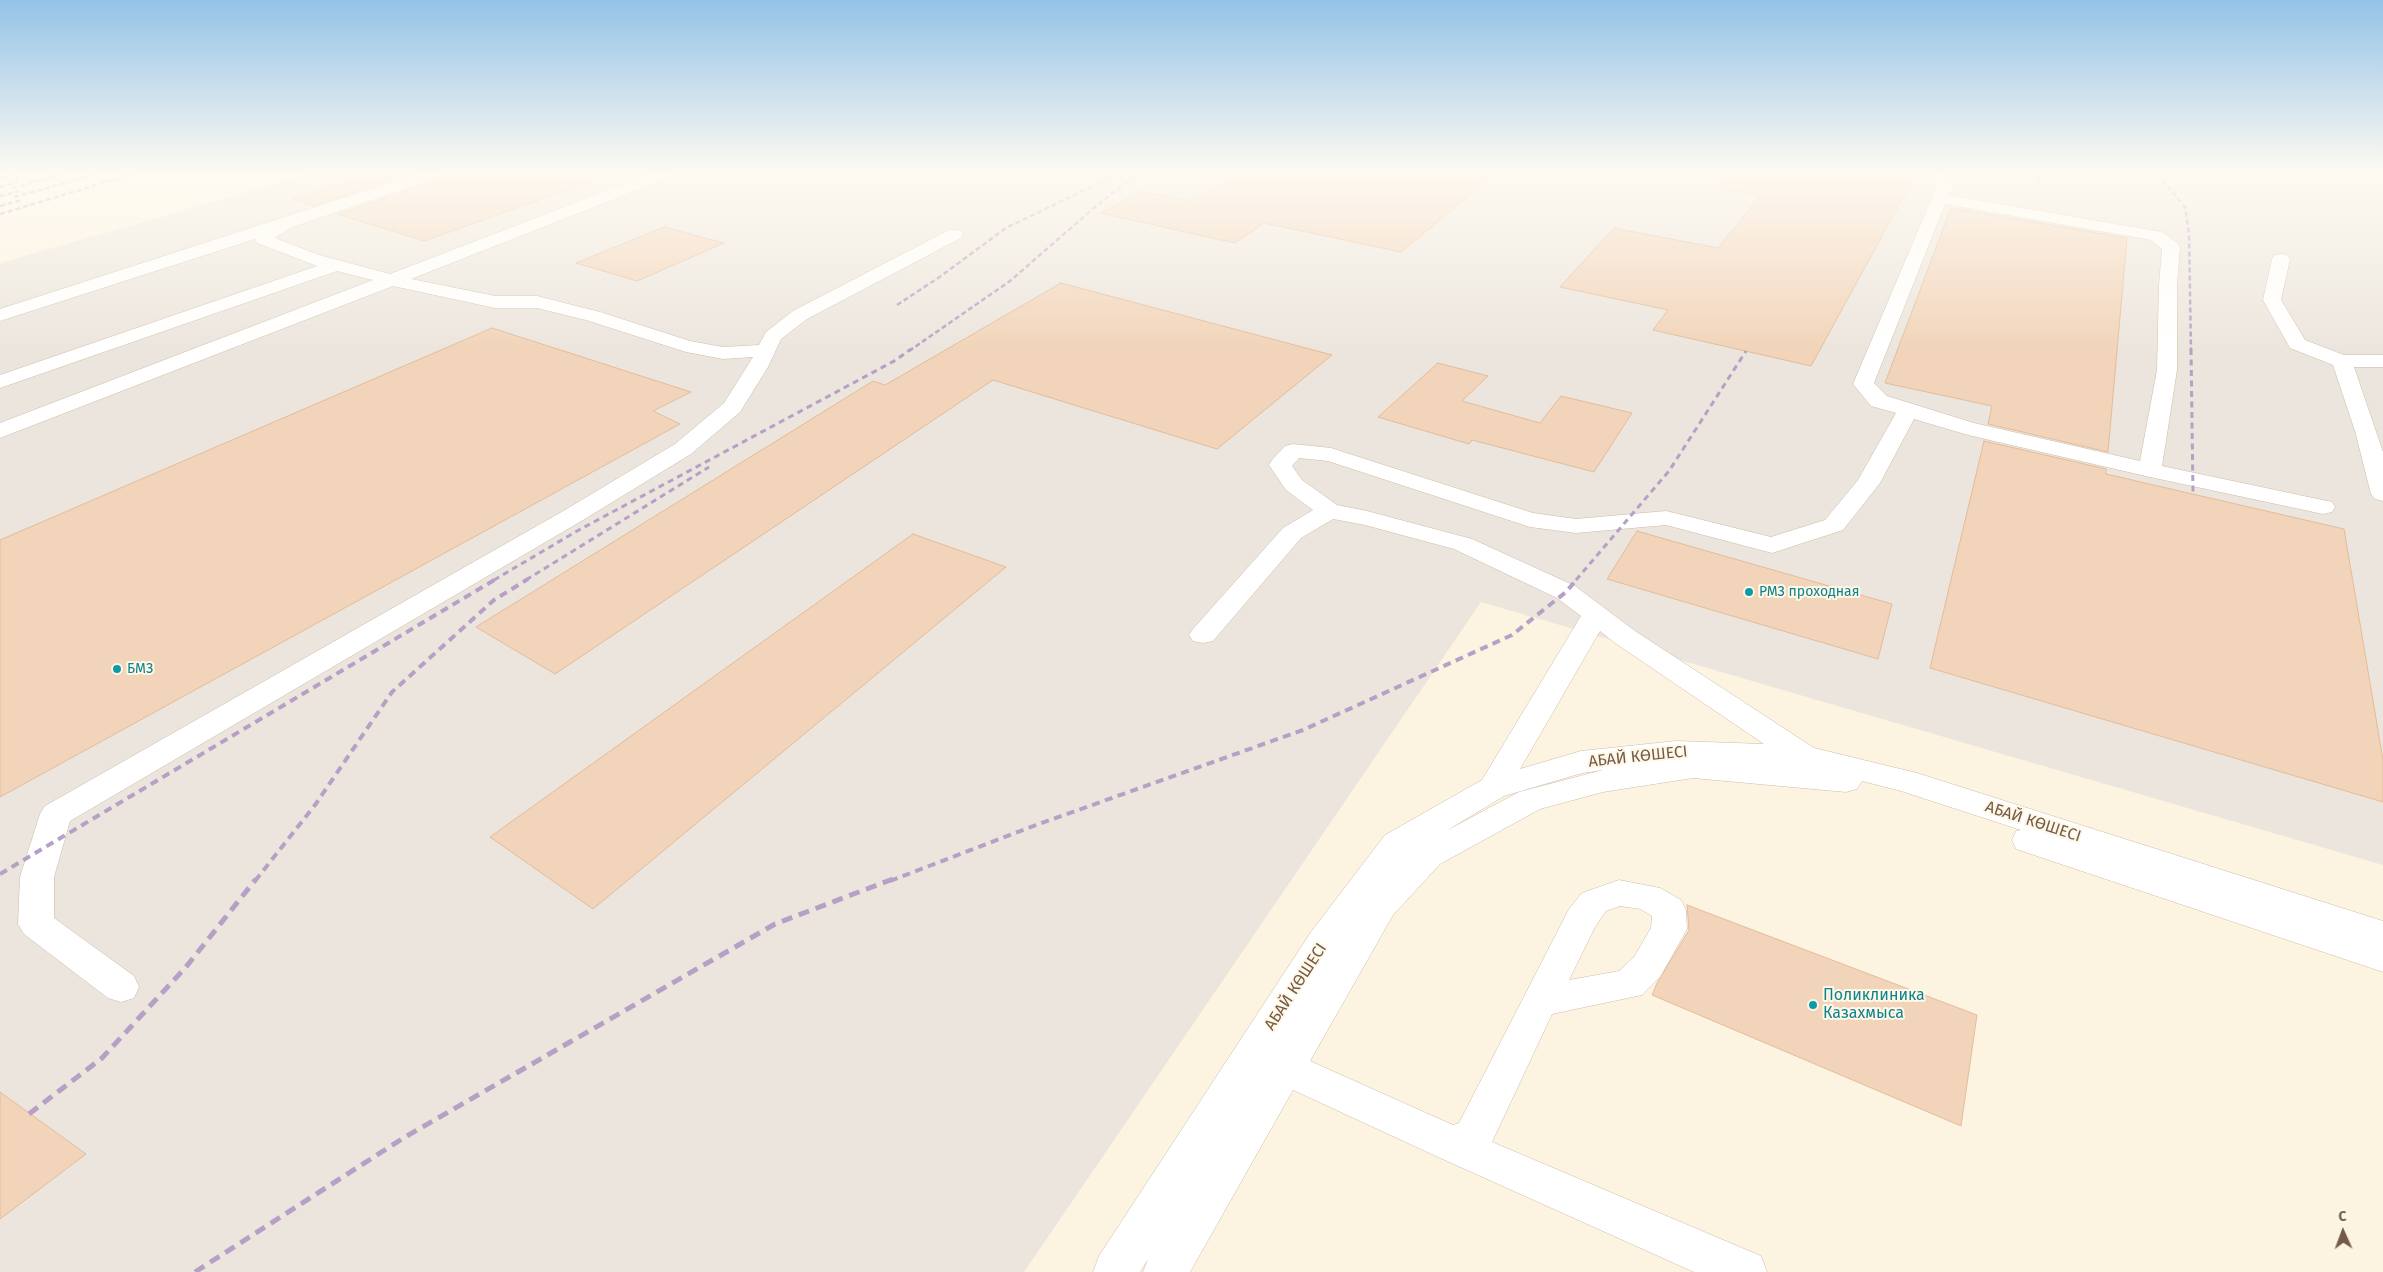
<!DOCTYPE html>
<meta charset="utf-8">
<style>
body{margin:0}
#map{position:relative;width:2383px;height:1272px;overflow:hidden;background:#fcf4e1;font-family:"Fira Sans",sans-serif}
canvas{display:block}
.north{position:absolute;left:2318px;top:1207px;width:50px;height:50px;-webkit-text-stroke:4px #fff8e7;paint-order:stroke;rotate:358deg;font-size:14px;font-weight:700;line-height:20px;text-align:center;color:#735b48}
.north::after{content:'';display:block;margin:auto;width:18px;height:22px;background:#735b48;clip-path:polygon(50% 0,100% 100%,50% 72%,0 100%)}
</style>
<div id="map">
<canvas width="2383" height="1272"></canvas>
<div class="north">С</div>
</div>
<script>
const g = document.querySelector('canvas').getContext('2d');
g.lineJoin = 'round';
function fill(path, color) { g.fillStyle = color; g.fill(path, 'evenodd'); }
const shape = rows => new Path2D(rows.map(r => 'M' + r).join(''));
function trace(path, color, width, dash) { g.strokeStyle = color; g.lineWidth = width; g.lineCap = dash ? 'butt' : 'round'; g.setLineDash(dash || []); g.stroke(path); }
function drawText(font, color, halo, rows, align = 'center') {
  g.font = font + ' "Fira Sans",sans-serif'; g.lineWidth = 4; g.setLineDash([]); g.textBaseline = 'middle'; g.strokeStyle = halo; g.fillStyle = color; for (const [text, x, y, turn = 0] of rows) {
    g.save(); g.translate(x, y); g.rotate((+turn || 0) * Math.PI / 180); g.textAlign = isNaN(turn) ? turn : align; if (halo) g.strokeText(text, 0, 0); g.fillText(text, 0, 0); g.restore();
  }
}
fill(shape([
 [310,174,2383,174,2383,865,1481,602,1024,1272,0,1272,0,263]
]), '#ebe5dd');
const building = shape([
 [372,174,411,174,314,206,293,199,372,174],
 [443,174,601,174,601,178,424,241,338,214,440,179,443,174],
 [1236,174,1495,174,1401,252,1264,223,1235,243,1101,213,1141,191,1191,201,1236,174],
 [1718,174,1916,174,1811,366,1653,330,1668,310,1560,287,1614,228,1718,248,1760,196,1717,188,1718,174],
 [1951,208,2127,238,2108,452,1988,424,1992,406,1885,383,1951,208],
 [664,227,724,243,637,281,576,263,664,227],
 [1061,283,1332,355,1217,449,993,380,555,674,476,627,873,381,885,385,1061,283],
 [492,328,691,392,653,411,680,424,0,797,0,540,492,328],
 [1438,363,1488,376,1462,401,1540,423,1561,396,1632,413,1594,472,1472,440,1469,444,1378,417,1438,363],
 [1984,441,2106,469,2106,474,2344,529,2383,760,2383,802,1930,668,1984,441],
 [1637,531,1892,604,1878,659,1607,579,1637,531],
 [913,534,1006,567,593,909,490,837,913,534],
 [1687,905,1977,1015,1961,1126,1652,995,1657,983,1689,930,1687,905],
 [0,1092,86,1154,0,1219,0,1092]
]);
fill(building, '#f1d4b9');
trace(building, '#e4bc99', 1);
const minor = shape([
 [418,174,441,174,439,177,290,228,275,238,319,255,390,274,650,174,672,174,670,177,411,279,495,296,537,296,600,312,690,341,723,347,759,345,766,332,793,311,949,230,961,230,963,234,961,238,807,319,781,339,768,367,740,412,691,454,583,520,70,821,54,877,54,918,134,976,139,987,134,998,121,1002,108,998,24,934,18,924,20,877,40,814,45,806,565,510,675,444,724,403,753,357,723,359,686,352,586,320,537,308,495,308,393,286,0,438,0,423,373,280,337,271,0,388,0,375,317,266,257,243,255,239,0,321,0,309,418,174],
 [1932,174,1947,174,1953,186,1948,195,2156,231,2162,232,2177,243,2180,247,2177,285,2177,370,2162,466,2332,502,2335,507,2332,512,2323,514,2150,477,1968,435,1914,419,1880,483,1843,530,1772,553,1666,525,1576,533,1530,527,1328,461,1299,458,1292,466,1302,480,1337,505,1367,511,1472,539,1575,586,1635,631,1814,748,1917,773,2383,921,2383,972,2016,849,2012,840,2016,831,2021,830,1901,791,1862,781,1857,789,1846,792,1693,778,1603,792,1540,809,1440,864,1393,915,1310,1061,1453,1125,1459,1123,1569,909,1582,893,1619,880,1660,888,1681,900,1686,910,1687,929,1660,977,1642,995,1552,1014,1492,1142,1761,1256,1767,1272,1694,1272,1438,1157,1293,1090,1190,1272,1143,1272,1148,1259,1140,1272,1093,1272,1099,1256,1311,932,1385,835,1482,780,1581,616,1557,598,1454,549,1365,525,1333,519,1301,538,1213,641,1203,643,1193,641,1189,635,1193,629,1283,528,1313,510,1286,490,1269,465,1272,460,1285,446,1293,444,1331,448,1533,513,1576,519,1666,511,1771,537,1825,520,1858,480,1896,413,1871,406,1853,384,1937,186,1932,174],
 [1945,204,2151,240,2162,249,2159,285,2157,370,2140,461,1974,423,1887,396,1874,383,1945,204],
 [1600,631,1615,643,1764,744,1676,741,1581,751,1520,769,1600,631],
 [1603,770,1519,792,1446,831,1504,796,1582,773,1603,770],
 [1620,906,1640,909,1652,916,1651,928,1634,957,1619,971,1569,980,1595,927,1606,911,1620,906],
 [2281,254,2287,255,2290,259,2281,300,2305,340,2344,355,2383,355,2383,367,2354,367,2383,452,2383,501,2375,499,2371,494,2355,431,2333,365,2290,348,2263,300,2272,259,2275,255,2281,254]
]);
trace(minor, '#cdbca8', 1);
fill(minor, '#fff');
trace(shape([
 [2157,174,2185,207,2189,233,2191,351],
 [0,178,15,174],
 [0,187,18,182],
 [2037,187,2040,174],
 [12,188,64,174],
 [0,196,19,191],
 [14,197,98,174],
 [0,206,22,200],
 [0,214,133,174],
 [897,305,941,276,1006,228,1118,174],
 [909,351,1010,281,1095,207,1137,174]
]), '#b7a0c5', 2.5, [5, 3]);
trace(shape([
 [2191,349,2193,494],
 [494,580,577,531,896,360,911,349],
 [526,580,709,467],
 [1576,580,1669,471,1746,351]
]), '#b7a0c5', 3, [6, 4.5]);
trace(shape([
 [0,874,496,579],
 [255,881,315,805,392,692,494,600,528,579],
 [890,881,1036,825,1303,730,1512,635,1566,592,1577,579]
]), '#b7a0c5', 4, [8, 5.5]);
trace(shape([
 [29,1114,102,1058,186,967,256,879],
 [195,1272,405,1137,775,924,893,879]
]), '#b7a0c5', 5, [11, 7]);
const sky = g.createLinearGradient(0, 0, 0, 352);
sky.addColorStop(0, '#94c3e7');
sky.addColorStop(0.49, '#fefaf2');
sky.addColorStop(1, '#fefaf200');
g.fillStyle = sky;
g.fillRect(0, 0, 2383, 352);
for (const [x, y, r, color] of [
 [1749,592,5,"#0f9aa8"],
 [117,669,5,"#0f9aa8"],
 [1813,1005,5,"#0f9aa8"]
]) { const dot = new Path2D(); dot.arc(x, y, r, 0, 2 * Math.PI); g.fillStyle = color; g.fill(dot); trace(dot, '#fff8e7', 2); }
drawText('14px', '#0d838f', '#fff8e7', [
 ["РМЗ проходная",1759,592],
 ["БМЗ",127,669]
], 'left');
drawText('16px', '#735b48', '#fff8e7', [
 ["АБАЙ КӨШЕСІ",1638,757,-6],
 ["АБАЙ КӨШЕСІ",2033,822,18],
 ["АБАЙ КӨШЕСІ",1296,987,-57]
]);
drawText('16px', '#0d838f', '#fff8e7', [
 ["Поликлиника",1823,996],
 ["Казахмыса",1823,1014]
], 'left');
</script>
